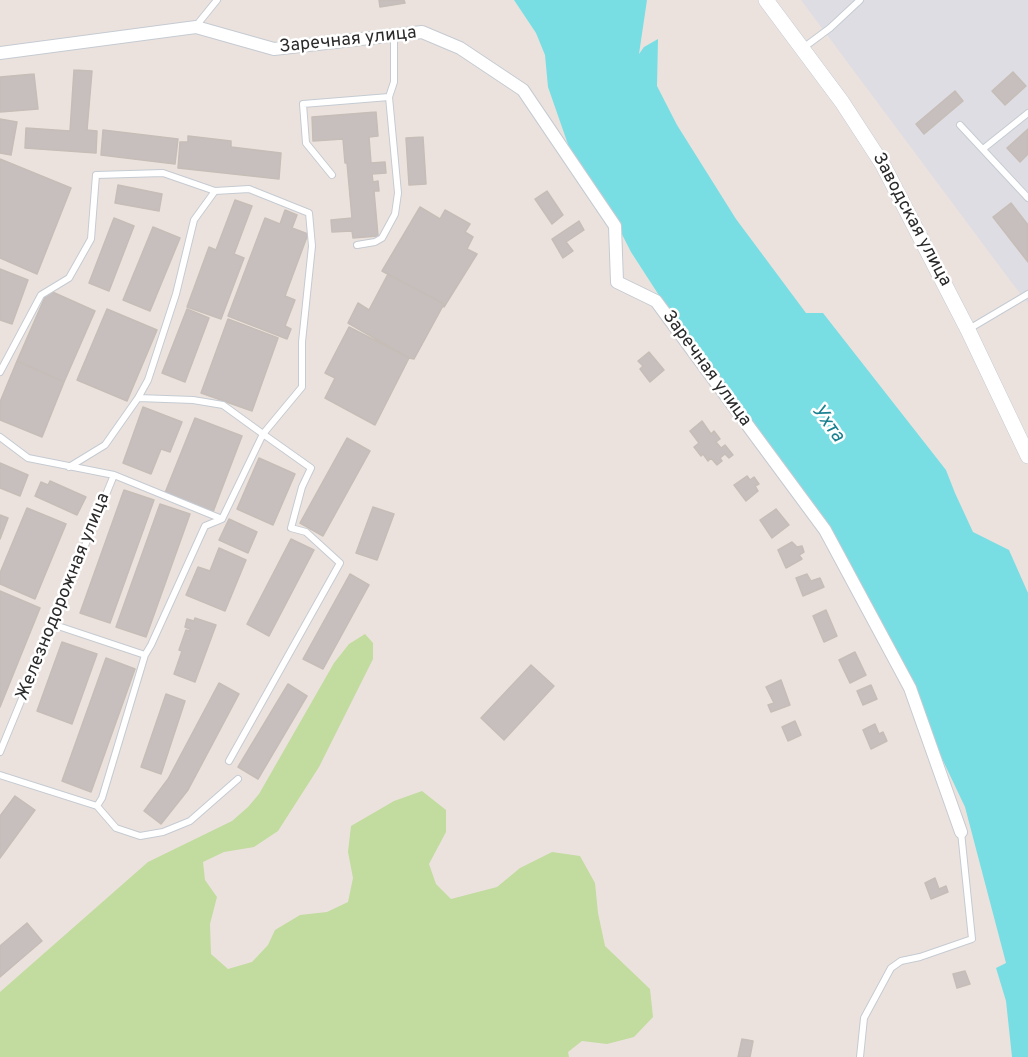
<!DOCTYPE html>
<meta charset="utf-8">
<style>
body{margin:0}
canvas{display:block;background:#ebe2dd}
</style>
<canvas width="1028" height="1057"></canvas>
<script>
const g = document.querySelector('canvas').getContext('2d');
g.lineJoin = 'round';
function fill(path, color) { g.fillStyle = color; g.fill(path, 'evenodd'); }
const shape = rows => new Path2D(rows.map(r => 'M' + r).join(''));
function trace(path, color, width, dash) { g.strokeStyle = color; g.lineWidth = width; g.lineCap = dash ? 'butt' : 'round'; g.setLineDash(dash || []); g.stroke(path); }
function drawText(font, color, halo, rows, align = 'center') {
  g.font = font + ' Overpass,sans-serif'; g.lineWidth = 5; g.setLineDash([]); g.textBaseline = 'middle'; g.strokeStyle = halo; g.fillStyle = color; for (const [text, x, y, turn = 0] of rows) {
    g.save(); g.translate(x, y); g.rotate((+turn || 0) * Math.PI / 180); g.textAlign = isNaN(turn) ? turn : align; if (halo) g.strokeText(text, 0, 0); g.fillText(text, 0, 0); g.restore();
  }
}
fill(shape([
 [801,0,1028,0,1028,303,1015,287]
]), '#dedde4');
fill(shape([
 [365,634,373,643,373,659,319,767,278,831,254,847,224,852,203,862,205,880,217,897,210,924,211,954,228,969,252,962,268,945,275,930,300,915,327,912,348,902,353,878,348,852,351,826,394,801,422,791,446,810,446,832,429,864,436,884,451,899,497,887,520,868,552,852,580,856,595,883,598,913,605,946,650,989,653,1017,634,1037,607,1044,582,1041,568,1052,569,1057,0,1057,0,992,148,862,232,821,248,807,259,794,334,663,349,644]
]), '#c1dc9e');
fill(shape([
 [514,0,647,0,639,54,644,47,658,39,657,86,677,125,736,219,806,313,823,313,946,470,955,493,973,532,1009,550,1028,593,1028,1057,1012,1057,1006,1001,996,968,1006,963,965,807,937,748,857,584,662,300,631,252,608,207,571,153,548,87,545,55,536,33]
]), '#79dee4');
const building = shape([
 [379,0,404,0,405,3,380,7,379,0],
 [74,70,92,71,87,130,97,131,96,153,25,148,26,128,70,131,74,70],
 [1013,72,1026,86,1005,105,992,91,1013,72],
 [34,74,38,109,0,112,0,77,34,74],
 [955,91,963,101,924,134,916,124,955,91],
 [376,112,378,136,369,137,371,163,385,162,386,173,372,174,373,182,378,181,379,191,374,191,378,236,353,238,352,231,332,232,331,220,352,218,347,163,345,163,343,139,313,141,312,117,376,112],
 [0,119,17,122,11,155,0,153,0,119],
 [1028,129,1028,154,1020,162,1007,148,1028,129],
 [103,130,178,139,175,164,101,155,103,130],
 [188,136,231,141,231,147,281,153,279,179,178,168,180,142,188,142,188,136],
 [423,137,426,184,409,185,406,138,423,137],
 [0,159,71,188,37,274,0,258,0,159],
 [118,185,162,194,159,211,115,203,118,185],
 [547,191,563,215,552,224,535,199,547,191],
 [235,200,252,206,234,254,244,258,221,319,187,307,209,247,216,250,235,200],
 [1011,203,1028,225,1028,262,993,217,1011,203],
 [420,207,440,219,445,210,470,224,465,232,473,237,467,249,477,254,444,307,444,304,382,271,420,207],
 [285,210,297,215,292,228,308,234,285,296,295,300,285,326,291,329,287,339,228,316,265,218,280,224,285,210],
 [114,218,134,226,109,291,89,283,114,218],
 [579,221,584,230,566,242,573,251,563,258,552,239,579,221],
 [153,227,180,238,150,311,123,300,153,227],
 [0,269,28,280,12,324,0,320,0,269],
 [388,274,444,304,414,359,409,358,348,323,358,303,369,310,388,274],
 [48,290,95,311,64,382,17,361,48,290],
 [107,309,157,330,127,401,77,380,107,309],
 [187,309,209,318,185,382,162,373,187,309],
 [228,319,278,338,252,411,201,393,228,319],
 [349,327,409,358,375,425,325,398,335,378,325,373,349,327],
 [649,352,664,370,650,382,640,369,643,366,638,361,649,352],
 [17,361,64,382,42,437,0,420,0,402,17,361],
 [143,407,182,422,170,452,161,449,151,474,123,463,143,407],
 [195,418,242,436,213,512,165,493,195,418],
 [702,421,711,434,714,431,720,439,716,442,721,448,725,445,733,455,729,458,725,454,720,458,722,461,717,465,711,458,708,461,703,454,701,456,694,447,699,443,690,431,702,421],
 [347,438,370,451,323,536,300,523,347,438],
 [259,458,295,474,273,525,237,509,259,458],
 [0,463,28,475,20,496,0,488,0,463],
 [747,476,750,480,754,477,759,484,755,486,758,491,746,501,734,485,747,476],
 [50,481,86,497,77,515,35,496,41,482,48,485,50,481],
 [124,490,154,500,110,623,80,613,124,490],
 [160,504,190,514,146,637,116,627,160,504],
 [373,507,394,514,377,560,356,553,373,507],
 [27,508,66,524,35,599,0,584,0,573,27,508],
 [776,509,789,525,772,538,760,520,776,509],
 [0,515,8,518,0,539,0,515],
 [229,519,257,532,248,553,219,540,229,519],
 [291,539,314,550,269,636,247,624,291,539],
 [792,542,797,547,802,546,804,552,799,555,802,559,786,568,778,550,792,542],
 [219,548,246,560,225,611,186,595,198,567,210,571,219,548],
 [350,574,369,585,323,669,303,659,350,574],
 [807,574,811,581,820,578,824,587,803,596,796,578,807,574],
 [0,591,40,608,0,707,0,591],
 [826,610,837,636,824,642,813,616,826,610],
 [195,618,216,625,195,682,174,674,182,651,179,650,186,630,190,631,190,629,185,627,187,619,194,621,195,618],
 [62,642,97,654,72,724,37,711,62,642],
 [855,652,866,675,850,683,839,660,855,652],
 [106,658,135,669,91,792,62,781,106,658],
 [531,665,554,686,504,740,481,718,531,665],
 [781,680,790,705,771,712,768,705,774,703,766,687,781,680],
 [219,683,239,694,188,790,161,824,144,811,168,779,219,683],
 [288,684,307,696,258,779,238,767,288,684],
 [871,685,877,699,863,705,857,691,871,685],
 [166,694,185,701,161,774,141,767,166,694],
 [795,721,801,735,788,741,782,727,795,721],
 [875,724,879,734,883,732,887,741,871,749,863,730,875,724],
 [15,796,35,810,0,858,0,816,15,796],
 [935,878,939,889,946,886,948,892,931,899,925,883,935,878],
 [27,923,42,941,0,977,0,946,27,923],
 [965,971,970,984,957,988,953,974,965,971],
 [742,1039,753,1041,750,1057,738,1057,742,1039]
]);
fill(building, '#c6bfbd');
trace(building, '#c6bdb7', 1.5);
const service = shape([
 [196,26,217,0],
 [803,48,830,28,860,0],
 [960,125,1028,198],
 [983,149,1028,113],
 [332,175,306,143,303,104,389,97],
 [357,245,375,242,382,238,395,214,398,193,389,97,394,82,394,35],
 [969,329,1028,294],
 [0,372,41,295,69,278,91,239,96,175,163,173,215,191],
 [0,437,28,458,114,475,222,519,263,434,223,405,193,400,138,398],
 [69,467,105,445,138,398,148,380,176,294,194,220,215,191,249,189,309,213,312,246,302,342,302,387,263,434,311,468,302,487,291,528,306,532,340,563,229,761],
 [145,655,151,645,205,526,222,519],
 [0,752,114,475],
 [0,775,97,806,102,798,145,655,52,624],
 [97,806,116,828,140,836,163,832,190,821,238,779],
 [860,1057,864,1018,891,968,901,961,920,957,972,939,961,832]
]);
const minor = shape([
 [0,53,196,27,274,49,422,32,460,48,523,90,615,226,617,282,656,301,825,530,910,688,961,832]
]);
const tertiary = shape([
 [766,0,842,102,883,165,968,330,1028,456]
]);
trace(service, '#c5cbd2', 8);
trace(minor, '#c5cbd2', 14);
trace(tertiary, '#c5cbd2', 16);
trace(service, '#fff', 6);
trace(minor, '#fff', 12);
trace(tertiary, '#fff', 15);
drawText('18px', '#2a2a2a', '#fff', [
 ["Заречная улица",348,41,-6],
 ["Заводская улица",911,220,62],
 ["Заречная улица",706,369,54],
 ["Железнодорожная улица",64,597,-68]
]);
drawText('italic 20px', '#19808f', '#fff', [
 ["Ухта",827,424,54]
]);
</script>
